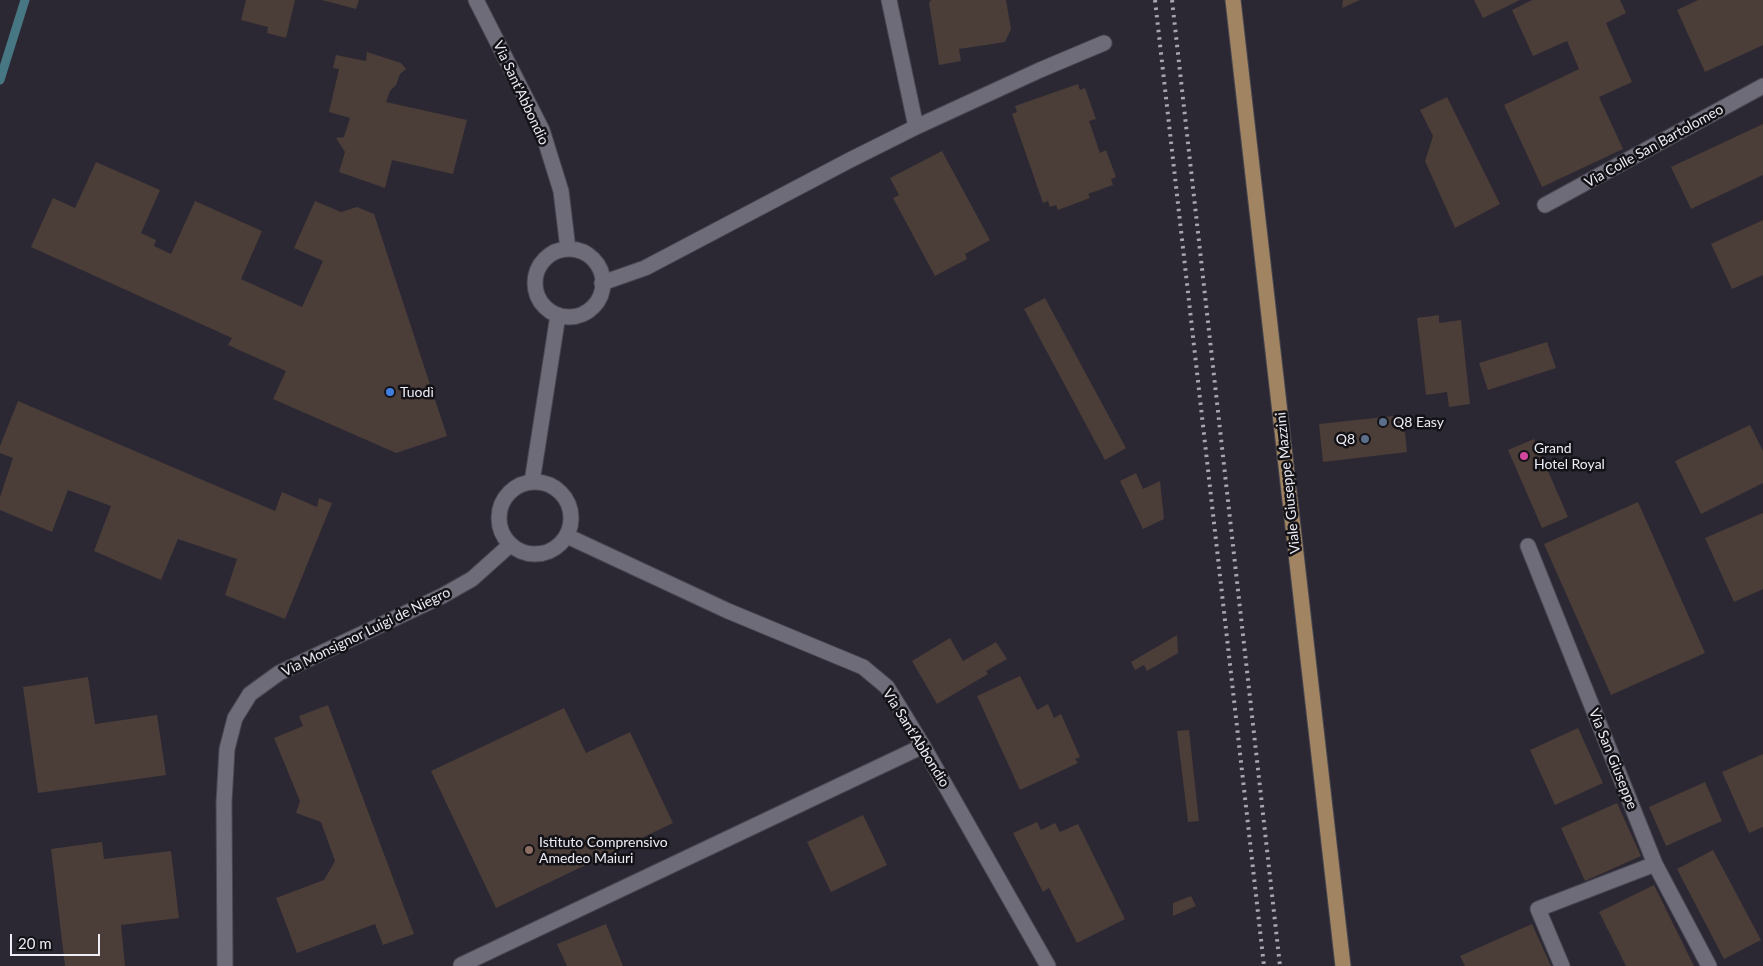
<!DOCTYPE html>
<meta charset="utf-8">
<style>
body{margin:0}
#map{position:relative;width:1763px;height:966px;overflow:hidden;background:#2b2834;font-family:Lato,sans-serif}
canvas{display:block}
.scale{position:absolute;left:10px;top:934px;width:90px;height:22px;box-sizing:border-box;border:2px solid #eeedf5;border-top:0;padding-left:6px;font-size:15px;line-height:18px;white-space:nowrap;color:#eeedf5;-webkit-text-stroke:4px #131217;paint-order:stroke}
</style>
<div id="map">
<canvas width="1763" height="966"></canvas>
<div class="scale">20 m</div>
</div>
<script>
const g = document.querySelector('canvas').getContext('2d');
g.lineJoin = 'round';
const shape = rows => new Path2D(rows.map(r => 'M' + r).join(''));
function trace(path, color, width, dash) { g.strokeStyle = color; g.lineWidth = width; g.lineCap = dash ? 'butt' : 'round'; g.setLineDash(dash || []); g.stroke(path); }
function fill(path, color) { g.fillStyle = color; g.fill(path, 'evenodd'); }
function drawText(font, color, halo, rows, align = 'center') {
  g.font = font + ' Lato,sans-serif'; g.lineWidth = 5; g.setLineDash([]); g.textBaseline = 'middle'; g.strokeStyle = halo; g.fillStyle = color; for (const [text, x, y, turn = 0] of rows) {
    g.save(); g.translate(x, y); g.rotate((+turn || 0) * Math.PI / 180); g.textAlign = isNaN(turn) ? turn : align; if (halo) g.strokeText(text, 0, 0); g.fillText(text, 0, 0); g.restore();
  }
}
trace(shape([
 [0,80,25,0]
]), '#487784', 9);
fill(shape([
 [246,0,295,0,286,38,267,33,268,27,241,20],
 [322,0,359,0,356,9],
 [931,0,1006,0,1011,29,1005,42,959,49,961,61,939,65,929,3],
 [1343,0,1360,0,1342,8],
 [1474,0,1520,0,1483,18],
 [1532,0,1620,0,1626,13,1606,23,1632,82,1599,97,1623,149,1542,187,1504,105,1579,69,1567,41,1533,56,1512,10],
 [1698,0,1763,0,1763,45,1705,72,1677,10],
 [367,52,401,63,406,69,400,74,396,85,390,91,386,102,467,120,453,174,392,160,385,188,339,172,345,152,336,138,344,137,350,118,329,112,339,69,333,68,336,55,366,61],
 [1078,84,1080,90,1085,88,1096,119,1089,121,1100,153,1106,150,1116,177,1111,179,1113,185,1088,194,1090,198,1058,210,1056,205,1050,207,1048,201,1043,203,1012,114,1017,112,1015,106],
 [1447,97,1500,204,1455,228,1425,161,1433,136,1420,110],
 [1763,124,1763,175,1691,209,1671,167],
 [942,151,990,240,965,254,967,259,935,276,893,198,899,195,890,178],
 [96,162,160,190,141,233,156,240,154,246,171,254,195,201,262,231,241,279,302,307,323,261,294,248,315,201,341,212,357,207,374,214,447,436,396,453,273,399,286,371,228,345,232,338,31,247,53,198,75,208],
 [1763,220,1763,275,1732,289,1711,244],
 [1045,298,1126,448,1105,460,1024,309],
 [1439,315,1439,323,1461,320,1470,404,1449,407,1447,392,1426,395,1417,318],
 [1547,342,1556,368,1488,390,1479,363],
 [18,401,275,511,282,492,317,507,319,498,332,503,285,619,225,595,237,559,178,539,161,580,94,551,111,506,68,490,52,532,0,510,0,497,13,458,0,453,0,446],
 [1403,415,1407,452,1323,462,1319,424],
 [1750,425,1763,451,1763,483,1701,514,1675,461],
 [1534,439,1568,517,1542,528,1508,450],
 [1136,473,1143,489,1160,481,1164,519,1143,529,1120,481],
 [1638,502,1705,653,1611,695,1544,544],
 [1763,513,1763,589,1734,602,1705,538],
 [1177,635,1178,653,1147,671,1144,665,1135,670,1131,662],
 [950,638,963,661,996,642,1007,659,986,671,988,674,937,704,912,661],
 [1020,676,1037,710,1048,704,1054,718,1061,714,1080,757,1075,759,1078,763,1020,790,977,696],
 [88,677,95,724,157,715,166,775,38,793,23,687],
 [328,705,414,934,383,945,375,924,297,953,276,898,324,880,335,861,321,822,296,813,300,801,274,738,303,726,299,716],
 [564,708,586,753,630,732,673,823,496,908,431,771],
 [1578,728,1603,783,1555,805,1530,750],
 [1189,730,1199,821,1188,822,1177,731],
 [1763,754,1763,827,1749,833,1722,772],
 [1705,782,1722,821,1666,846,1649,807],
 [1617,803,1641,856,1585,881,1561,828],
 [863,815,887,865,831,892,807,842],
 [1037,822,1041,830,1055,823,1060,832,1078,824,1125,919,1077,943,1049,888,1043,892,1013,833],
 [102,842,104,859,171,851,179,918,121,925,125,966,65,966,51,849],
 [1713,850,1761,940,1724,959,1677,869],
 [1654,885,1694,966,1626,966,1599,912],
 [1191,896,1196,906,1173,916,1173,903],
 [606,924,623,966,567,966,557,944],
 [1532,924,1551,966,1465,966,1460,956]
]), '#4b3d37');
const minor = shape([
 [476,0,542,130,561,191,568,249],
 [889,0,916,127],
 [1545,205,1763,86],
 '535 283a34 34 0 1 1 68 0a34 34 0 1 1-68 0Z',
 [602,283,645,268,850,160,916,127,1040,70,1104,43],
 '499 518a36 36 0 1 1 72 0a36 36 0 1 1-72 0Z',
 [532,482,558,315],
 [567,536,728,611,863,667,887,687,923,746,1048,966],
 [1528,546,1655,864,1709,966],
 [461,965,923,746],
 [225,966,224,802,227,749,235,718,250,694,279,673,442,596,472,579,510,545],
 [1562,966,1538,909,1655,864]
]);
const major = shape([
 [1233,0,1343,966]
]);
trace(minor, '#484650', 17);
trace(major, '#484650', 17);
trace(minor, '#6f6c7a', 15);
trace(major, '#a18562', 15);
trace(shape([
 [1155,0,1264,966],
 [1172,0,1280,966]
]), '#a7a6af', 4, [2.5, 5]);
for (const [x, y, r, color] of [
 [390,392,5,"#3f7fe0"],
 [1383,422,5,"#5c6f8a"],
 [1365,439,5,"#5c6f8a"],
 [1524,456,5,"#d1479c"],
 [529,850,5,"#8d6e63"]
]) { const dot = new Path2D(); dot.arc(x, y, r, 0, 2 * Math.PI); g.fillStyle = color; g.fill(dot); trace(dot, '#131217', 2); }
drawText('14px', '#eeedf5', '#131217', [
 ["Via Sant'Abbondio",521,93,65],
 ["Via Colle San Bartolomeo",1654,146,-29],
 ["Viale Giuseppe Mazzini",1288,483,-96],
 ["Via Monsignor Luigi de Niegro",366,632,-26],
 ["Via Sant'Abbondio",916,738,58],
 ["Via San Giuseppe",1613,759,68]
]);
drawText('14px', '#eeedf5', '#131217', [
 ["Tuodì",400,392],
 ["Q8 Easy",1393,422],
 ["Q8",1355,439,"right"],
 ["Grand",1534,448],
 ["Hotel Royal",1534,464],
 ["Istituto Comprensivo",539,842],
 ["Amedeo Maiuri",539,858]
], 'left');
</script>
